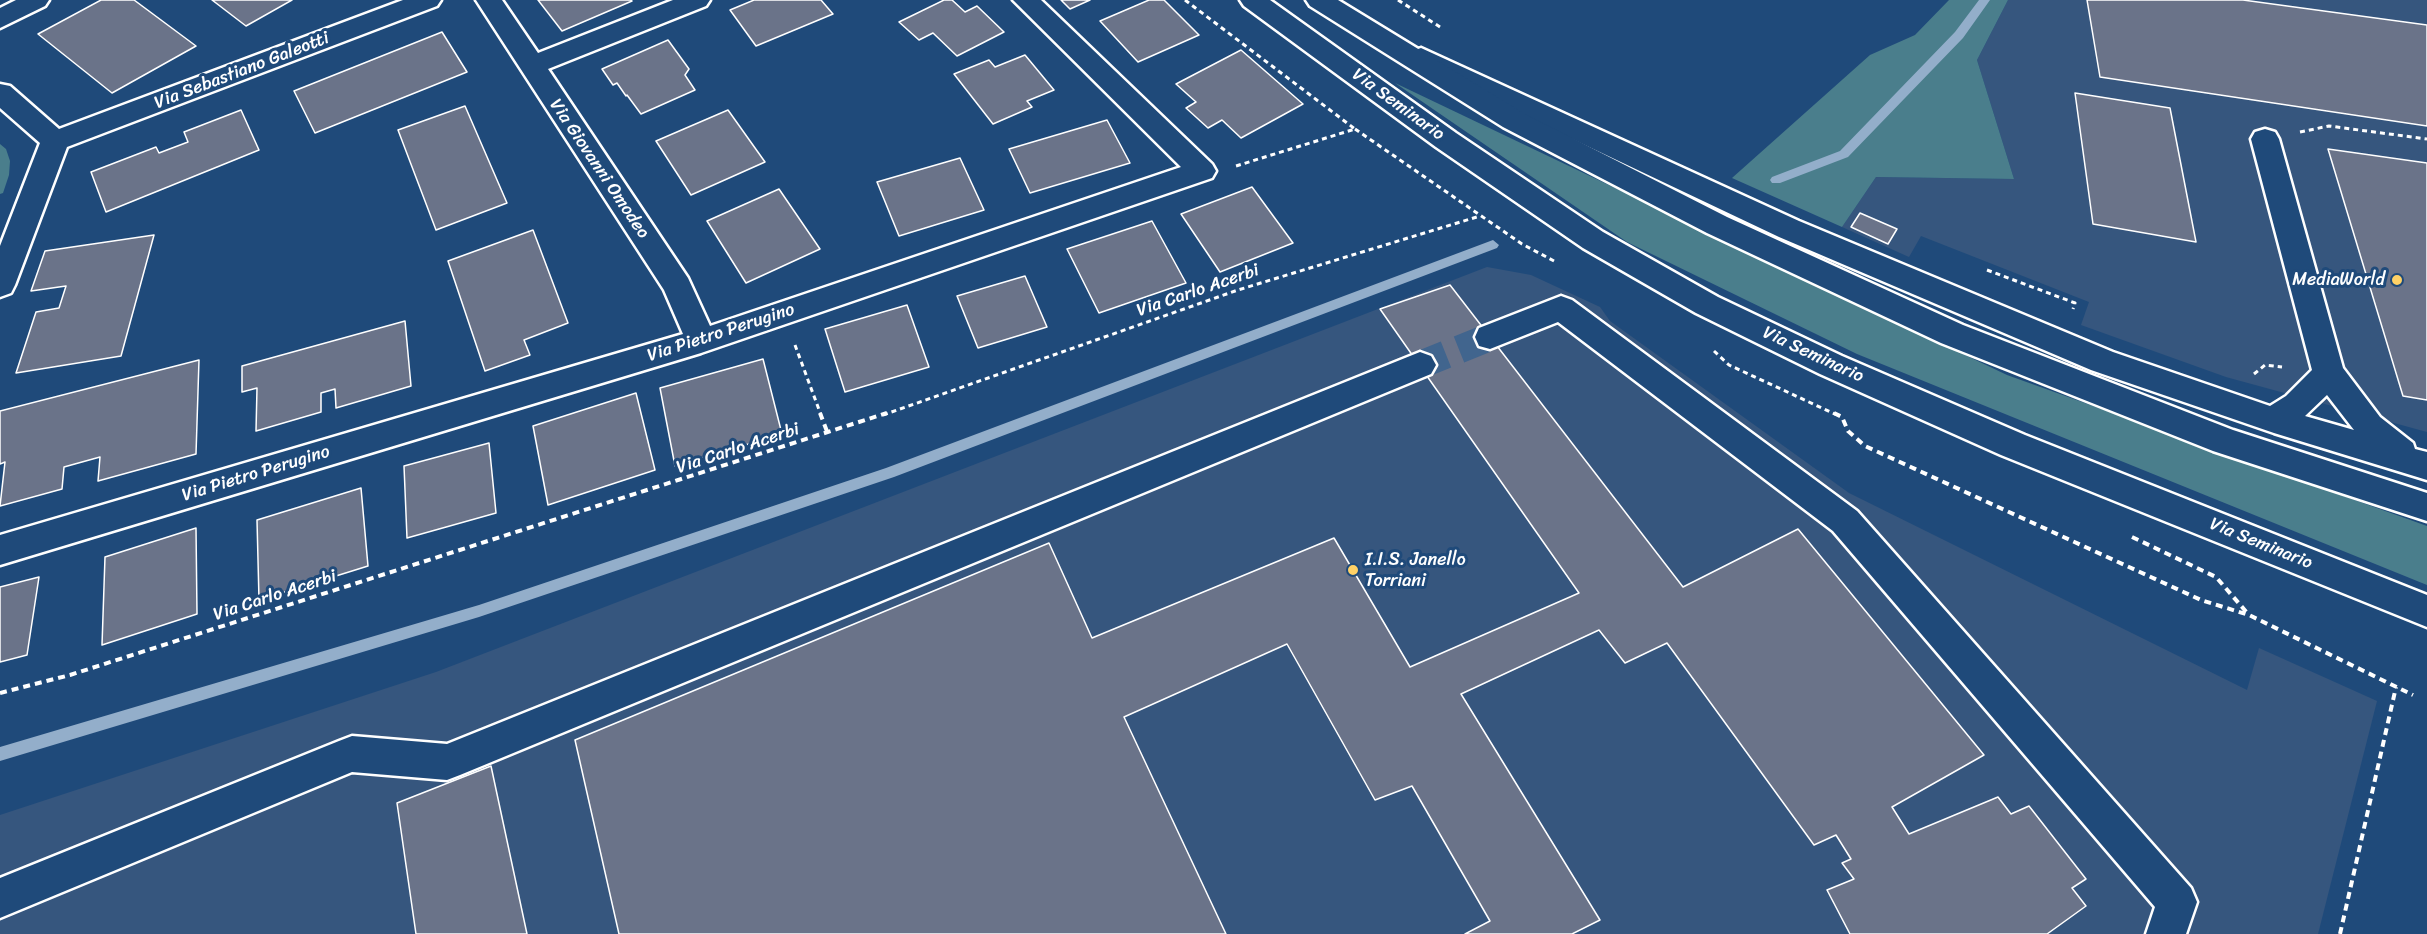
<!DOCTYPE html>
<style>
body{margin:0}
canvas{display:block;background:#1f4a7a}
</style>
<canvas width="2427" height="934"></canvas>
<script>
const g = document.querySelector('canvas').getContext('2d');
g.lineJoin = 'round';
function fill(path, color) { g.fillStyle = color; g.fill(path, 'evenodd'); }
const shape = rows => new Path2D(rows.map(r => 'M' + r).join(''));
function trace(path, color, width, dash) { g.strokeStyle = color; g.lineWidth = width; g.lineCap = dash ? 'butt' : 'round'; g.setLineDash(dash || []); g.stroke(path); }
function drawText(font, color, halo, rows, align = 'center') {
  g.font = font + ' Sriracha,sans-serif'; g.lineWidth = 6; g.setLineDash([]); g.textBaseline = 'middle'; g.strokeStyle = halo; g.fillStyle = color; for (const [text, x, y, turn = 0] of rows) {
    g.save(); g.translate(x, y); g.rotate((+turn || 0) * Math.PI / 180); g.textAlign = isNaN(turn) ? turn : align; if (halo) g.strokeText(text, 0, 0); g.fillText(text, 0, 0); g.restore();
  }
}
fill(shape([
 [2008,0,2427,0,2427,432,2226,377,2081,325,2089,302,1921,236,1909,257,1842,227,1876,177,2014,179,1977,60],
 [1487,267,1531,275,1600,307,1610,321,1849,493,2247,690,2259,648,2377,701,2318,934,0,934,0,815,436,672]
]), '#36567e');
fill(shape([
 [1949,0,2008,0,1977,60,2014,179,1876,177,1842,227,1732,178,1870,55,1915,35],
 [1395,83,2007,375,2427,526,2427,585,1857,354,1627,242],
 [0,144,6,149,10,161,9,175,3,193,0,194]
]), '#4a7e8c');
fill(shape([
 [1979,0,1990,0,1963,38,1848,157,1780,183,1772,183,1770,180,1772,177,1840,151,1955,32,1979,0],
 [1493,240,1499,245,1497,248,894,477,479,617,0,761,0,747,479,605,886,468,1493,240]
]), '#93aeca');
const building = shape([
 [101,0,134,0,196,46,112,93,38,34,101,0],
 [212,0,292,0,246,26,212,0],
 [538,0,631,0,632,1,562,31,538,0],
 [754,0,821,0,833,14,756,46,730,10,754,0],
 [944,0,952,0,965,12,977,6,1004,32,957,56,933,33,919,40,899,22,944,0],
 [1061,0,1090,0,1070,9,1061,0],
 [1149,0,1164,0,1199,35,1138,62,1100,21,1149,0],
 [2087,0,2243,0,2427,25,2427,126,2100,77,2087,0],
 [442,32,467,72,315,133,294,91,442,32],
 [668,40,689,69,685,75,695,90,641,114,627,95,626,96,617,83,613,85,602,69,668,40],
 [1241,50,1303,104,1241,138,1222,120,1208,128,1186,108,1196,102,1176,84,1241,50],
 [1025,55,1054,90,1027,101,1032,107,993,124,954,74,989,60,995,67,1025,55],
 [2075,93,2170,108,2196,242,2093,224,2075,93],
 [465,106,507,203,436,230,398,130,465,106],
 [241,110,259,150,106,212,91,172,156,147,159,153,188,142,184,132,241,110],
 [728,110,765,162,691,195,656,141,728,110],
 [1107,120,1130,163,1030,193,1009,149,1107,120],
 [2328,149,2427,163,2427,400,2403,396,2328,149],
 [960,158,984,210,899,236,877,182,960,158],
 [1252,187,1293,243,1220,272,1181,214,1252,187],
 [779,189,820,249,746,283,707,221,779,189],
 [1860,213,1897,229,1888,244,1851,227,1860,213],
 [1152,221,1186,283,1099,313,1067,249,1152,221],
 [533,230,568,323,524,340,530,355,485,371,448,261,533,230],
 [154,235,121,356,16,373,36,312,59,308,66,286,31,291,45,251,154,235],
 [1025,276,1047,327,978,348,957,296,1025,276],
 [1450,285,1683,587,1798,529,1984,755,1892,807,1909,834,1998,797,2011,814,2029,806,2086,879,2072,888,2086,906,2047,934,1850,934,1827,890,1854,879,1842,863,1851,859,1836,835,1814,845,1667,643,1625,663,1599,630,1461,694,1600,920,1572,934,1465,934,1490,921,1412,786,1375,800,1287,644,1124,717,1226,934,619,934,575,740,1049,543,1092,638,1334,538,1410,667,1579,593,1380,309,1450,285],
 [907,305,929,367,845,392,825,329,907,305],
 [405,321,411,386,336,408,335,389,321,393,321,412,256,431,257,388,242,392,242,366,405,321],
 [763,359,782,434,675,466,660,388,763,359],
 [199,360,196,454,98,481,100,457,64,467,62,489,0,506,5,462,0,464,0,411,199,360],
 [636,393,655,470,548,505,533,426,636,393],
 [489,443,496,513,407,538,404,466,489,443],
 [361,488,368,566,259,600,257,520,361,488],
 [196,528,197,614,102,645,105,557,196,528],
 [39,577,27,655,0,662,0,587,39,577],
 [491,766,527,934,416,934,397,803,491,766]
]);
fill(building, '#6a7389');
trace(building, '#fff', 1.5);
trace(shape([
 [1420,365,1490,337]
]), '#41658e', 28, [28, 14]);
const minor = shape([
 [16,0,49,0,45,6,0,28,0,8,16,0],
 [403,0,441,0,437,6,67,147,15,285,11,293,0,297,0,246,40,143,0,108,0,84,10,86,59,129,403,0],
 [476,0,502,0,538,53,673,0,710,0,706,6,548,69,688,278,710,326,1181,167,1013,0,1041,0,1212,164,1216,171,1212,178,701,353,0,565,0,535,683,334,664,290,476,0],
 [1421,48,1799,221,2113,352,2270,406,2286,396,2312,370,2251,139,2255,132,2265,129,2275,132,2279,139,2343,368,2380,417,2413,443,2415,449,2427,452,2427,480,2274,433,2091,370,1779,237,1412,63,1408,57,1412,51,1421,48],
 [2327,395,2354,430,2305,416,2327,395],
 [1561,296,1572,300,1857,511,2191,888,2197,902,2186,934,2146,934,2155,907,1833,531,1558,322,1490,349,1479,346,1475,337,1479,328,1561,296],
 [1420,352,1431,356,1436,365,1431,374,460,775,447,780,352,772,0,918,0,878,339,741,352,736,447,744,1420,352]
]);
const highway = shape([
 [1240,0,1270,0,1456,133,1603,232,1718,297,1842,356,2025,435,2427,595,2427,627,2001,455,1820,374,1696,313,1583,248,1436,147,1244,6,1240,0],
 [1306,0,1338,0,1523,113,1727,217,1963,325,2233,430,2427,493,2427,521,2213,451,1941,343,1707,233,1503,127,1310,6,1306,0]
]);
trace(minor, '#fff', 5);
trace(highway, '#fff', 5);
trace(shape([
 [1185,0,1355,129,1236,166],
 [1398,0,1440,27],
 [1355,129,1522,244,1554,261],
 [2300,132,2329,126,2427,139],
 [1987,270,2075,303,2073,309],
 [795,345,821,415],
 [1714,351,1729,365,1837,415],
 [2254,374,2265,365,2282,367],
 [883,415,1238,290,1480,216]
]), '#fff', 3, [5, 4]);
trace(shape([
 [820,413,828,434],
 [1834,413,1842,417,1848,431,1865,446,2201,600,2249,615,2413,695],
 [2132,537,2216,577,2249,615],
 [0,693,70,675,887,413],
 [2340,934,2396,687]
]), '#fff', 4, [7, 5]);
fill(minor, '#1f4a7a');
fill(highway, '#1f4a7a');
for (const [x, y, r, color] of [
 [2397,280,6,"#ffd166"],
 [1353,570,6,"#ffd166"]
]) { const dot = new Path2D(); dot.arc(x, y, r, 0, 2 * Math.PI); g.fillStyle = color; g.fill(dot); trace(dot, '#1f4a7a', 2); }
drawText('18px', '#fff', '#1f4a7a', [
 ["Via Sebastiano Galeotti",242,71,-21],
 ["Via Seminario",1398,105,36],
 ["Via Giovanni Omodeo",599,169,56],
 ["Via Carlo Acerbi",1198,291,-19],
 ["Via Pietro Perugino",721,333,-18],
 ["Via Seminario",1813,355,25],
 ["Via Carlo Acerbi",738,449,-18],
 ["Via Pietro Perugino",256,474,-17],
 ["Via Seminario",2261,544,22],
 ["Via Carlo Acerbi",275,596,-18]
]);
drawText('18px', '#fff', '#1f4a7a', [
 ["MediaWorld",2385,280],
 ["I.I.S. Janello",1365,560,"left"],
 ["Torriani",1365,581,"left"]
], 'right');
</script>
